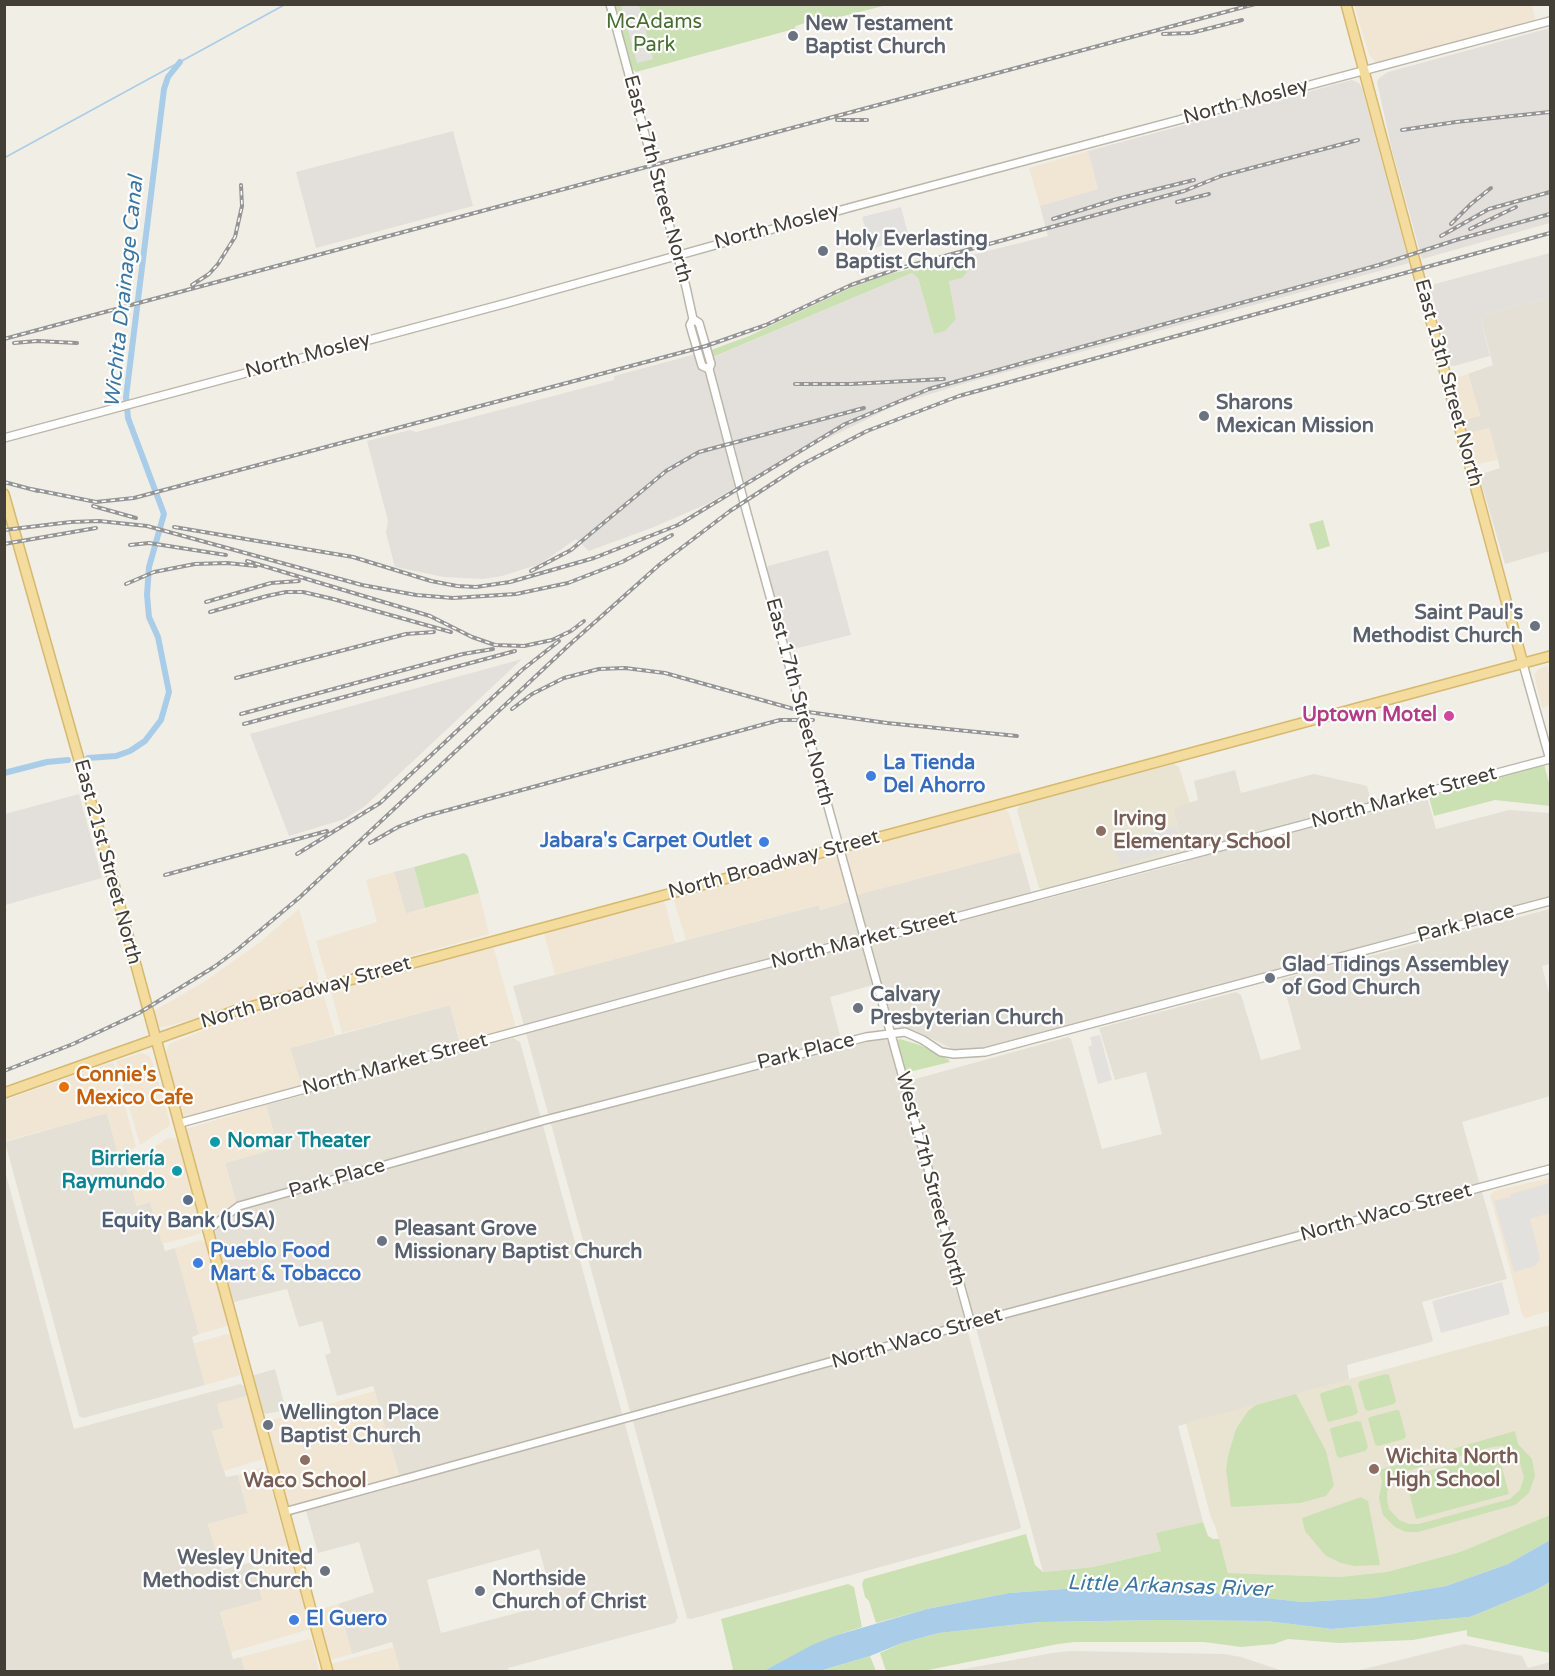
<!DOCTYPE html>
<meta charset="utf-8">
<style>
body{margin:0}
#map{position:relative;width:1555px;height:1676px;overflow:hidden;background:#f1eee6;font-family:"Varela Round",sans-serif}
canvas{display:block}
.frame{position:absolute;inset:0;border:6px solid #433e36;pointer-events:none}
</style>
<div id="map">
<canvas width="1555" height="1676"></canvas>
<div class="frame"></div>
</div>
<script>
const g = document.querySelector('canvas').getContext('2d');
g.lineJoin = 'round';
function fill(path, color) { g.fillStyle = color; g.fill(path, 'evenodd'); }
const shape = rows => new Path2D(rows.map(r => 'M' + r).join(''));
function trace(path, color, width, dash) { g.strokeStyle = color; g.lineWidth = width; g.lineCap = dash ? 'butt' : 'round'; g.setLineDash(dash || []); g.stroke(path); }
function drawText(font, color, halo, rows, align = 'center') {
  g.font = font + ' "Varela Round",sans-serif'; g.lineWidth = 4.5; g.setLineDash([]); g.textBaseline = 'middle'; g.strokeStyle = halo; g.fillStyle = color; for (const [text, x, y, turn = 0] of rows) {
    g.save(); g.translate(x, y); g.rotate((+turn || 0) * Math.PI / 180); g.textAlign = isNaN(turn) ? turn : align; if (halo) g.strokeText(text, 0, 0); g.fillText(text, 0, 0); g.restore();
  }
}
fill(shape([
 [1550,297,1550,551,1505,564,1480,479,1482,474,1500,468,1489,428,1467,434,1465,420,1480,415,1468,374,1493,365,1480,316],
 [1235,770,1241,793,1314,774,1367,786,1374,812,1427,797,1436,829,1509,810,1550,813,1550,898,986,1047,955,1050,913,1030,892,1025,856,895,1020,852,1034,902,1186,862,1173,808,1198,800,1194,781],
 [414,867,425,908,406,914,394,872],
 [851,901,873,985,830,997,843,1047,882,1039,888,1041,890,1045,1021,1527,1019,1529,691,1619,687,1618,513,986,819,905,820,910],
 [1550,909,1550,964,1542,966,1550,997,1550,1096,1462,1122,1507,1279,1422,1302,1433,1340,1431,1342,1347,1365,1349,1379,1346,1381,1178,1426,1203,1522,1157,1533,1161,1551,1093,1567,1043,1572,908,1081,1068,1037,1071,1039,1102,1149,1162,1134,1146,1072,1115,1080,1099,1028,1236,992,1241,995,1261,1060,1301,1049,1282,979],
 [450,1005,462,1051,513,1038,520,1042,678,1617,675,1623,508,1668,509,1671,400,1671,392,1642,352,1654,338,1604,374,1592,359,1542,318,1553,306,1511,402,1485,373,1386,337,1396,325,1355,331,1353,322,1321,299,1327,287,1289,234,1302,214,1236,214,1231,219,1226,239,1212,225,1163,278,1148,266,1105,304,1095,290,1048],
 [539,1549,554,1603,441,1633,427,1580],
 [107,1113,120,1161,124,1160,137,1206,150,1202,165,1251,175,1248,199,1334,192,1337,205,1385,83,1418,79,1416,5,1142],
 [4,1167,74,1429,240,1384,244,1386,247,1396,217,1404,224,1428,212,1431,226,1477,238,1475,248,1513,208,1524,222,1570,252,1562,263,1600,220,1612,233,1659,241,1657,245,1671,5,1671],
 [275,1369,286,1410,265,1414,261,1409,251,1376],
 [1464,1644,1522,1656,1528,1668,1550,1662,1550,1671,1356,1671],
 [1071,1651,1224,1654,1241,1657,1283,1671,953,1671,1052,1653]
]), '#e4e0d5');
fill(shape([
 [1354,5,1532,5,1535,19,1532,22,1380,64,1375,62,1369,54],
 [1088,151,1098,189,1040,206,1029,168],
 [1468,374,1480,416,1465,420,1454,381,1455,378],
 [1489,428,1498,460,1477,464,1467,434],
 [1547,666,1550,679,1550,705,1542,708,1534,674,1540,668],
 [1004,809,1009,813,1020,852,856,895,846,852],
 [833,855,839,860,851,901,820,910,818,905,686,940,674,901,677,897],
 [394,872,406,914,479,893,489,934,327,979,316,941,377,922,366,880],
 [663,902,666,906,675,943,555,975,544,933],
 [299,909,318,977,316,983,168,1026,159,1027,154,1011,204,982,259,943],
 [492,948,494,949,515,1024,513,1030,461,1044,450,1005,342,1033,331,991],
 [320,995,323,995,324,997,335,1035,290,1048,302,1087,187,1118,182,1116,166,1053,169,1044,248,1013],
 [141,1053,149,1056,152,1061,170,1123,169,1126,140,1145,116,1061],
 [113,1062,136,1147,118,1154,107,1113,5,1141,5,1100],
 [266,1105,278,1148,225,1163,236,1202,218,1214,210,1216,206,1210,186,1129],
 [168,1138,177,1139,180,1143,202,1229,199,1234,162,1244,150,1202,137,1206,124,1160,142,1155],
 [1550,1178,1550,1311,1525,1318,1522,1314,1490,1195,1494,1191],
 [201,1240,206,1243,227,1322,227,1325,224,1327,199,1334,175,1248],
 [228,1334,231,1336,240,1375,205,1385,194,1343],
 [375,1391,399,1477,292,1506,288,1505,285,1501,265,1422],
 [247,1396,264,1455,263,1459,224,1471,212,1431,224,1428,217,1404],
 [261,1468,266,1470,287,1545,220,1564,208,1524,248,1513,238,1475],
 [285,1553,290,1555,310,1629,231,1652,220,1612,262,1600,252,1562],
 [338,1604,352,1654,330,1660,316,1612,318,1610],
 [309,1639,312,1641,319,1671,245,1671,241,1657],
 [394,1647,400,1671,333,1671,331,1664]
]), '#f1e5d3');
fill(shape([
 [1550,28,1550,223,1422,259,1392,150,1377,82,1379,78,1388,72],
 [1352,80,1359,83,1362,88,1409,263,966,383,898,404,827,439,824,435,707,504,654,527,589,551,576,539,540,564,502,576,483,579,444,577,395,567,386,533,388,521,367,441,410,430,416,432,614,380,614,376,711,350,714,357,912,273,918,278,934,334,956,319,949,281,970,269,967,256,1048,236,1040,206,1098,189,1088,151],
 [453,131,473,206,316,248,296,172],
 [1550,253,1550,297,1480,316,1490,356,1454,366,1450,365,1430,287,1435,284],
 [828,550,851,635,790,650,766,569,768,566],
 [522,659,364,807,345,819,289,836,250,734],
 [79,794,102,878,5,905,7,911,5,912,5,814]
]), '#e3e0db');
fill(shape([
 [1174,764,1179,767,1190,803,1173,809,1184,852,1044,890,1039,888,1017,810,1020,805],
 [1550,1325,1550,1515,1460,1552,1387,1572,1339,1577,1228,1573,1215,1526,1211,1518,1186,1423]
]), '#e9e3d2');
fill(shape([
 [615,5,887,5,808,25,805,23,796,26,794,29,636,72,632,69],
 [967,256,970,269,962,278,949,281,956,319,945,331,934,334,918,278,912,273,713,357,711,350,749,336,850,288,885,275],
 [1323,520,1330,546,1317,550,1309,524],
 [1544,764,1550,787,1550,806,1495,800,1434,816,1429,797],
 [464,853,468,856,479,893,425,908,414,867],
 [900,1039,920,1045,948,1059,950,1062,905,1073,897,1044,897,1040],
 [1386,1374,1389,1375,1396,1401,1394,1404,1368,1411,1365,1409,1358,1384,1360,1381],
 [1347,1385,1351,1386,1358,1412,1355,1415,1329,1422,1327,1420,1320,1395,1321,1393],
 [1296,1394,1326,1451,1334,1485,1326,1496,1300,1503,1231,1507,1226,1470,1228,1456,1236,1429,1248,1411,1256,1405],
 [1396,1410,1399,1410,1406,1436,1404,1439,1378,1446,1375,1444,1368,1419,1370,1417],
 [1357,1421,1361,1422,1368,1447,1365,1451,1339,1458,1337,1456,1330,1430,1331,1428],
 [1515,1431,1518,1444,1532,1459,1535,1476,1529,1493,1515,1505,1418,1532,1406,1532,1395,1527,1383,1515,1379,1498,1382,1482,1379,1470],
 [1502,1446,1514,1451,1517,1454,1524,1477,1520,1490,1510,1499,1419,1524,1409,1524,1399,1520,1389,1509,1387,1500,1387,1491,1393,1479,1400,1473,1492,1447],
 [1498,1452,1509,1494,1416,1519,1405,1477],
 [1361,1497,1368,1501,1380,1565,1355,1566,1341,1563,1326,1556,1305,1531,1302,1518],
 [1550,1515,1550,1540,1508,1564,1446,1586,1374,1598,1303,1602,1198,1591,1091,1587,1009,1593,927,1609,876,1623,869,1601,865,1597,862,1584,864,1579,1026,1534,1035,1565,1043,1572,1093,1567,1161,1551,1156,1533,1203,1522,1208,1536,1213,1539,1219,1539,1228,1573,1339,1577,1387,1572,1460,1552],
 [1550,1582,1550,1653,1467,1636,1467,1630,1413,1640,1339,1643,1288,1639,1274,1644,1241,1647,1204,1642,1075,1642,1058,1644,918,1672,886,1671,880,1653,902,1643,939,1633,1040,1622,1160,1620,1266,1621,1332,1629,1470,1617,1536,1590],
 [848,1584,854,1587,862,1627,837,1635,764,1671,730,1671,733,1669,721,1619],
 [870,1656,876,1671,820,1672,821,1671]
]), '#cce1b3');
fill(shape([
 [621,5,639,5,653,59,637,63],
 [901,207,909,238,871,249,862,217],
 [1176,826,1182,848,1120,865,1114,842],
 [1100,1035,1112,1080,1098,1084,1088,1047,1092,1045,1090,1037],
 [1550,1183,1550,1213,1530,1219,1540,1259,1535,1266,1514,1272,1494,1201,1511,1197,1510,1194],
 [1502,1282,1510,1314,1441,1333,1432,1301]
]), '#e3e1de');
fill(shape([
 [1550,1540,1550,1582,1536,1590,1470,1617,1332,1629,1266,1621,1160,1620,1040,1622,939,1633,902,1643,870,1656,820,1671,764,1671,812,1645,837,1635,927,1609,1009,1593,1092,1587,1198,1591,1303,1602,1374,1598,1446,1586,1508,1564]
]), '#a9cde8');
trace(shape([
 [4,158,286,4]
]), '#a9cde8', 1.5);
trace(shape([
 [88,758,116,756,130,751,145,741,161,720,169,692,158,637,149,617,147,595,149,567,164,514,128,418,126,397,164,89,168,77,180,62],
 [4,773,47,762,68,760]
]), '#a9cde8', 6);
const minor = shape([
 [610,4,686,287,693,319,690,325,702,366,709,369],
 [693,319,699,323,711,364,709,369,745,506,971,1324],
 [4,438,507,303,852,207,1550,21],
 [1523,664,1550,760],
 [180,1125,184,1122,727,974,851,942,889,935,1550,759],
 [207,1230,239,1206,545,1120,866,1037,905,1032,923,1040,941,1052,954,1054,985,1052,1550,901],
 [284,1512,997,1316,1550,1169]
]);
const major = shape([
 [1346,4,1523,664],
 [4,494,109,866,328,1672],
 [4,1093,235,1011,1550,656]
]);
trace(minor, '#bbb6aa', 10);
trace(major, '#d6b96f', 12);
trace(minor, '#fff', 7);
trace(major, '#f3dc9d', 9);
const rail = shape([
 [1163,34,1191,33,1242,20],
 [837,120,867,120],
 [1402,130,1456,122,1550,112],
 [1177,202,1209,194],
 [1053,219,1117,199,1194,180],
 [1451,224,1471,204,1491,188],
 [1470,229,1516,207],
 [1441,236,1489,209,1550,192],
 [192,285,209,274,218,264,235,237,242,206,241,185],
 [4,339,1255,4],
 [14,343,37,341,77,343],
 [795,384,851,384,944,379],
 [4,482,38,491],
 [31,489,96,502,134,498,706,346,766,325,851,285,897,269,1184,191,1221,176,1358,140],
 [93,506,136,518],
 [174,527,353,557,431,581,457,586,476,587,510,582,594,558,678,525,845,424,929,389,1379,265,1456,240,1550,214],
 [4,530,71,522,99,521,147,526,362,585,416,595,453,598,516,594,568,583,622,562,672,535],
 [4,544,96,528],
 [130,545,149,543,226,555],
 [247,561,430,616,472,637,495,645,524,646,552,640,571,631,584,621],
 [531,571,571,550,666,471,699,452,864,408],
 [126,584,154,572,195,564,227,563,256,566],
 [206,602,271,583,299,581],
 [210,612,267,596,286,592,303,592,333,599,451,632],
 [236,678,406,634,434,632],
 [512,709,532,694,564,678,599,669,625,668,665,673,801,711,887,723,1017,736],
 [241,714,463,654,493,649],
 [244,724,515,651],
 [370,843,398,827,426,816,765,724,780,720,813,720],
 [297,854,380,803,522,670,559,641],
 [165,875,327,831],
 [4,1071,73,1044,139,1013,214,967,237,950,300,897,568,646,659,565,730,511,801,465,867,431,959,396,1550,233]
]);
trace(rail, '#959595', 4);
trace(rail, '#fff', 1.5, [4.5]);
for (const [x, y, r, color] of [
 [793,36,6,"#6b7280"],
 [823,251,6,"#6b7280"],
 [1204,416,6,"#6b7280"],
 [1535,626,6,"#6b7280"],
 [1449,716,6,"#d1479c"],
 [871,776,6,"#3f7fe0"],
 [1101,831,6,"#8d6e63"],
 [764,842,6,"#3f7fe0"],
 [1270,978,6,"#6b7280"],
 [858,1008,6,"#6b7280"],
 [64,1087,6,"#e8710a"],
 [215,1142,6,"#0f9aa8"],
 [177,1171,6,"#0f9aa8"],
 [188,1200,6,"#5c6f8a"],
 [382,1241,6,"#6b7280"],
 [198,1263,6,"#3f7fe0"],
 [268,1425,6,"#6b7280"],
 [305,1460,6,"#8d6e63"],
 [1374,1469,6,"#8d6e63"],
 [325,1571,6,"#6b7280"],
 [480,1591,6,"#6b7280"],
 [294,1620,6,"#3f7fe0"]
]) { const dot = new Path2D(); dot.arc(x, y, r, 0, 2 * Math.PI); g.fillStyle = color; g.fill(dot); trace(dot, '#fff', 2); }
drawText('20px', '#476e30', '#fff', [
 ["McAdams",654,23],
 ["Park",654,46]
]);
drawText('bold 20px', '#5b616d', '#fff', [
 ["New Testament",805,25],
 ["Baptist Church",805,48],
 ["Holy Everlasting",835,240],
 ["Baptist Church",835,263],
 ["Sharons",1216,404],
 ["Mexican Mission",1216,427],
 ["Saint Paul's",1523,614,"right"],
 ["Methodist Church",1523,637,"right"],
 ["Glad Tidings Assembley",1282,966],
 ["of God Church",1282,989],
 ["Calvary",870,996],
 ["Presbyterian Church",870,1019],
 ["Pleasant Grove",394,1230],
 ["Missionary Baptist Church",394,1253],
 ["Wellington Place",280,1414],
 ["Baptist Church",280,1437],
 ["Wesley United",313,1559,"right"],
 ["Methodist Church",313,1582,"right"],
 ["Northside",492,1580],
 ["Church of Christ",492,1603]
], 'left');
drawText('20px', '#433e36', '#fff', [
 ["North Mosley",1246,102,-15],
 ["East 17th Street North",657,179,75],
 ["North Mosley",777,227,-15],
 ["North Mosley",308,356,-15],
 ["East 13th Street North",1448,383,75],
 ["East 17th Street North",799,702,75],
 ["North Market Street",1404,798,-15],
 ["East 21st Street North",107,862,75],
 ["North Broadway Street",774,865,-15],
 ["Park Place",1466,924,-15],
 ["North Market Street",864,940,-14],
 ["North Broadway Street",306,993,-16],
 ["Park Place",806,1052,-14],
 ["North Market Street",395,1065,-15],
 ["Park Place",337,1179,-16],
 ["West 17th Street North",930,1179,75],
 ["North Waco Street",1386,1213,-15],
 ["North Waco Street",917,1339,-16]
]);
drawText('bold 20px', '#b23c85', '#fff', [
 ["Uptown Motel",1437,716]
], 'right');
drawText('bold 20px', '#366cbe', '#fff', [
 ["La Tienda",883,764],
 ["Del Ahorro",883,787],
 ["Jabara's Carpet Outlet",752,842,"right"],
 ["Pueblo Food",210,1252],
 ["Mart & Tobacco",210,1275],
 ["El Guero",306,1620]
], 'left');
drawText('bold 20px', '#785e54', '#fff', [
 ["Irving",1113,820],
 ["Elementary School",1113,843],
 ["Wichita North",1386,1458],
 ["High School",1386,1481],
 ["Waco School",305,1482,"center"]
], 'left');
drawText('bold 20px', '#c56008', '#fff', [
 ["Connie's",76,1076],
 ["Mexico Cafe",76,1099]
], 'left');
drawText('bold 20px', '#0d838f', '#fff', [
 ["Nomar Theater",227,1142],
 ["Birriería",165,1160,"right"],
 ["Raymundo",165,1183,"right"]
], 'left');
drawText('bold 20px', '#4e5e75', '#fff', [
 ["Equity Bank (USA)",188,1222]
]);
drawText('italic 21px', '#3b76a3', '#fff', [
 ["Wichita Drainage Canal",125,292,-84],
 ["Little Arkansas River",1169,1587,2]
]);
</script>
